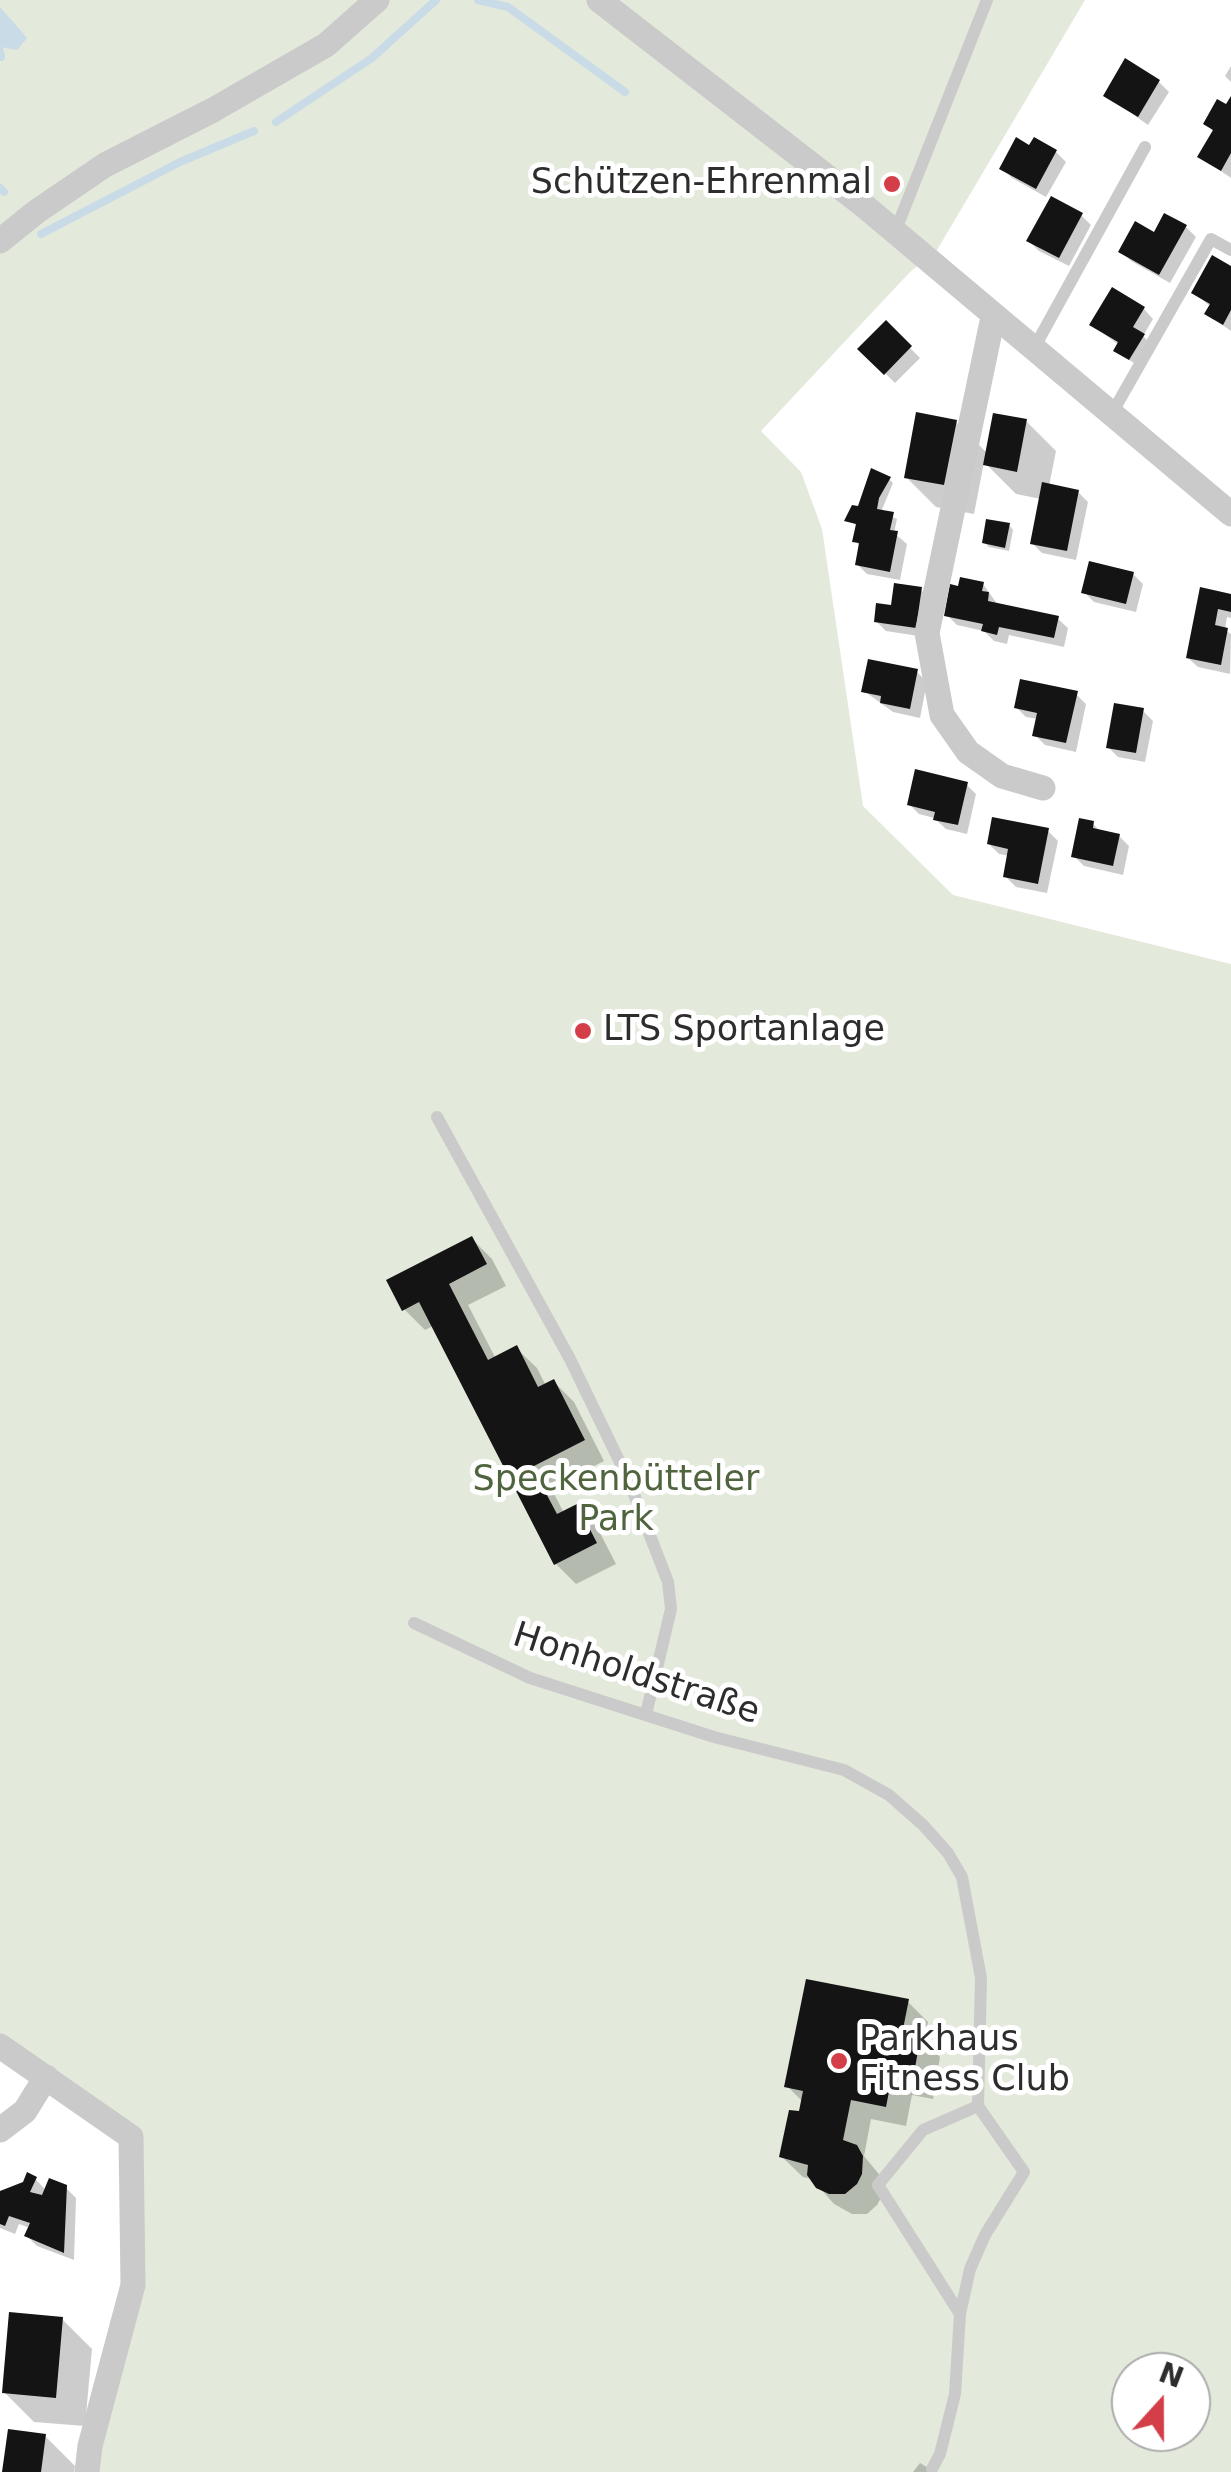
<!DOCTYPE html>
<meta charset="utf-8">
<style>
body{margin:0}
#map{position:relative;width:1231px;height:2472px;overflow:hidden;background:#fff;font-family:"DejaVu Sans",sans-serif}
canvas{display:block}
.north{position:absolute;left:1111px;top:2352px;width:100px;height:100px;box-sizing:border-box;background:#fff;border:2px solid #ababab;border-radius:50%;rotate:21deg;font-size:28px;font-weight:700;line-height:40px;text-align:center;color:#2d2d2d}
.north::after{content:'';display:block;margin:auto;width:35px;height:45px;background:#d43e48;clip-path:polygon(50% 0,100% 100%,50% 72%,0 100%)}
</style>
<div id="map">
<canvas width="1231" height="2472"></canvas>
<div class="north">N</div>
</div>
<script>
const g = document.querySelector('canvas').getContext('2d');
g.lineJoin = 'round';
function fill(path, color) { g.fillStyle = color; g.fill(path, 'evenodd'); }
const shape = rows => new Path2D(rows.map(r => 'M' + r).join(''));
function trace(path, color, width, dash) { g.strokeStyle = color; g.lineWidth = width; g.lineCap = dash ? 'butt' : 'round'; g.setLineDash(dash || []); g.stroke(path); }
function drawText(font, color, halo, rows, align = 'center') {
  g.font = font + ' "DejaVu Sans",sans-serif'; g.lineWidth = 10; g.setLineDash([]); g.textBaseline = 'middle'; g.strokeStyle = halo; g.fillStyle = color; for (const [text, x, y, turn = 0] of rows) {
    g.save(); g.translate(x, y); g.rotate((+turn || 0) * Math.PI / 180); g.textAlign = isNaN(turn) ? turn : align; if (halo) g.strokeText(text, 0, 0); g.fillText(text, 0, 0); g.restore();
  }
}
fill(shape([
 [0,0,1085,0,937,250,910,272,761,431,801,472,822,529,863,806,953,895,1231,964,1231,2472,92,2472,137,2286,134,2136,0,2038],
 [1131,2372,1191,2372,1191,2432,1131,2432]
]), '#e3e9db');
fill(shape([
 [0,7,27,38,17,50,0,47]
]), '#c9dbe7');
fill(shape([
 [1231,66,1231,82,1225,76],
 [1159,82,1169,92,1148,125,1106,95],
 [1231,101,1231,178,1200,157,1214,132,1206,124],
 [1030,148,1056,152,1066,162,1046,197,1012,178,1002,168],
 [1081,215,1091,225,1069,266,1039,251,1029,241],
 [1186,227,1196,237,1170,283,1131,261,1121,251,1155,235],
 [1231,269,1231,331,1207,314,1211,307,1194,293],
 [1144,309,1153,319,1143,336,1147,340,1134,363,1120,354,1119,345,1092,325],
 [886,324,920,358,895,383,861,349],
 [1026,421,1056,451,1049,486,1078,492,1088,502,1076,560,1042,553,1032,543,1041,499,1016,494,984,462,974,514,936,507,906,477,956,422,988,454],
 [889,479,893,483,881,512,897,519,894,533,907,544,900,580,867,574,857,564,861,547,855,541,858,526,847,520],
 [1009,525,1013,530,1009,551,989,547,984,542],
 [1133,574,1143,584,1136,612,1094,602,1084,592],
 [983,584,998,605,1058,619,1068,628,1064,647,1009,635,1007,644,994,641,984,631,957,625,947,615],
 [921,590,931,600,925,637,886,631,876,621],
 [1202,590,1231,597,1231,618,1227,617,1225,630,1231,634,1230,674,1198,667,1188,658],
 [917,672,927,682,920,718,893,712,864,691],
 [1076,694,1086,704,1076,752,1045,745,1035,735,1038,719,1026,717,1016,707],
 [1143,711,1153,721,1145,762,1118,757,1108,747],
 [966,784,976,794,967,834,946,829,934,818,919,814,909,804],
 [1093,824,1102,833,1119,836,1129,846,1123,875,1084,866,1074,856],
 [1048,831,1058,841,1047,893,1016,887,1006,877,1010,856,999,854,989,844],
 [472,1239,492,1259,506,1286,468,1305,496,1359,516,1348,537,1368,546,1386,554,1382,574,1402,604,1461,551,1488,564,1513,577,1507,597,1527,616,1564,576,1584,556,1564,433,1326,425,1330,404,1309],
 [908,2002,928,2022,924,2041,940,2057,933,2099,912,2095,906,2126,871,2119,864,2156,882,2178,882,2196,877,2205,867,2214,852,2214,834,2204,812,2179,803,2177,782,2157,803,2102,787,2086],
 [35,2179,46,2190,65,2187,76,2198,74,2260,37,2246,27,2236,30,2228,19,2224,15,2234,0,2228,0,2194],
 [62,2319,92,2349,85,2426,34,2422,4,2392],
 [45,2436,75,2466,74,2472,5,2472],
 [920,2463,935,2472,913,2472]
]), '#0003');
trace(shape([
 [478,0,508,7,625,92],
 [0,51,1,57],
 [276,122,372,58,436,0],
 [0,188,4,192],
 [41,234,180,162,254,131]
]), '#c9dbe7', 8);
fill(shape([
 [1125,58,1160,80,1138,117,1103,96],
 [1231,96,1231,153,1221,171,1197,157,1213,130,1203,124,1217,99,1226,104],
 [1016,137,1029,145,1034,137,1057,150,1036,189,999,169],
 [1051,196,1083,213,1059,258,1026,241],
 [1164,213,1187,225,1159,275,1118,252,1135,221,1154,232],
 [1212,255,1231,266,1231,310,1223,325,1204,314,1210,304,1191,293],
 [1112,287,1145,307,1133,327,1145,334,1129,360,1113,351,1118,342,1089,325],
 [886,320,912,346,884,375,857,349],
 [916,412,957,420,944,485,904,478],
 [993,413,1027,419,1017,472,983,465],
 [871,468,891,477,879,498,877,509,894,512,890,530,898,531,890,572,855,565,859,543,852,542,856,524,844,521,852,505,858,506],
 [1042,482,1079,490,1067,551,1030,544],
 [986,519,1010,523,1005,548,982,543],
 [1089,561,1134,572,1126,604,1081,593],
 [960,577,984,582,982,591,989,592,988,601,1059,616,1054,638,999,627,997,635,981,631,983,624,944,616,950,584,958,586],
 [894,583,922,587,916,628,874,622,876,603,891,605],
 [1200,587,1231,594,1231,612,1218,609,1215,625,1228,628,1221,665,1186,658],
 [868,659,918,669,910,709,880,703,881,696,861,692],
 [1020,679,1078,691,1066,743,1032,736,1037,713,1014,708],
 [1114,703,1144,708,1136,753,1106,748],
 [915,769,968,782,958,825,933,820,935,812,907,805],
 [992,817,1049,828,1038,884,1003,877,1008,849,987,844],
 [1079,818,1094,821,1093,828,1120,834,1113,866,1071,857],
 [472,1236,487,1264,449,1284,488,1360,517,1345,538,1387,554,1379,585,1440,532,1467,557,1514,577,1504,597,1543,554,1565,419,1302,402,1311,386,1280],
 [806,1979,909,1999,903,2029,921,2034,913,2079,892,2076,886,2107,851,2100,843,2140,857,2145,863,2156,862,2174,857,2184,845,2194,829,2194,816,2188,807,2175,808,2165,779,2157,789,2110,799,2111,803,2091,784,2087],
 [27,2172,37,2177,30,2192,42,2195,49,2178,67,2185,64,2253,24,2236,30,2223,9,2216,5,2226,0,2224,0,2191,23,2182],
 [9,2312,63,2317,56,2398,2,2393],
 [8,2429,46,2434,41,2472,2,2472]
]), '#141414');
trace(shape([
 [895,232,987,0],
 [1033,350,1145,147],
 [1111,415,1211,239,1231,250],
 [437,1117,570,1359,628,1479,668,1582,671,1609,646,1714],
 [414,1623,530,1678,714,1737,844,1770,889,1795,923,1825,948,1853,962,1877,981,1978,978,2106,1024,2172,985,2235,970,2269,960,2314,955,2394,940,2454,932,2469],
 [960,2314,878,2185,923,2130,978,2106]
]), '#cacaca', 12);
trace(shape([
 [599,0,862,204,1231,514],
 [0,241,36,212,105,165,213,110,326,45,377,0],
 [993,317,927,633,942,715,968,752,1002,776,1043,788],
 [0,2046,131,2137,133,2285,90,2446,87,2472],
 [0,2130,25,2111,46,2077]
]), '#cacaca', 25);
for (const [x, y, r, color] of [
 [892,184,10,"#d43e48"],
 [583,1031,10,"#d43e48"],
 [839,2061,10,"#d43e48"]
]) { const dot = new Path2D(); dot.arc(x, y, r, 0, 2 * Math.PI); g.fillStyle = color; g.fill(dot); trace(dot, '#fff', 4); }
drawText('35px', '#2d2d2d', '#fff', [
 ["Schützen-Ehrenmal",872,184,"right"],
 ["LTS Sportanlage",603,1031],
 ["Parkhaus",859,2041],
 ["Fitness Club",859,2081]
], 'left');
drawText('35px', '#50643e', '#fff', [
 ["Speckenbütteler",616,1481],
 ["Park",616,1521]
]);
drawText('35px', '#2d2d2d', '#fff', [
 ["Honholdstraße",636,1675,18]
]);
</script>
